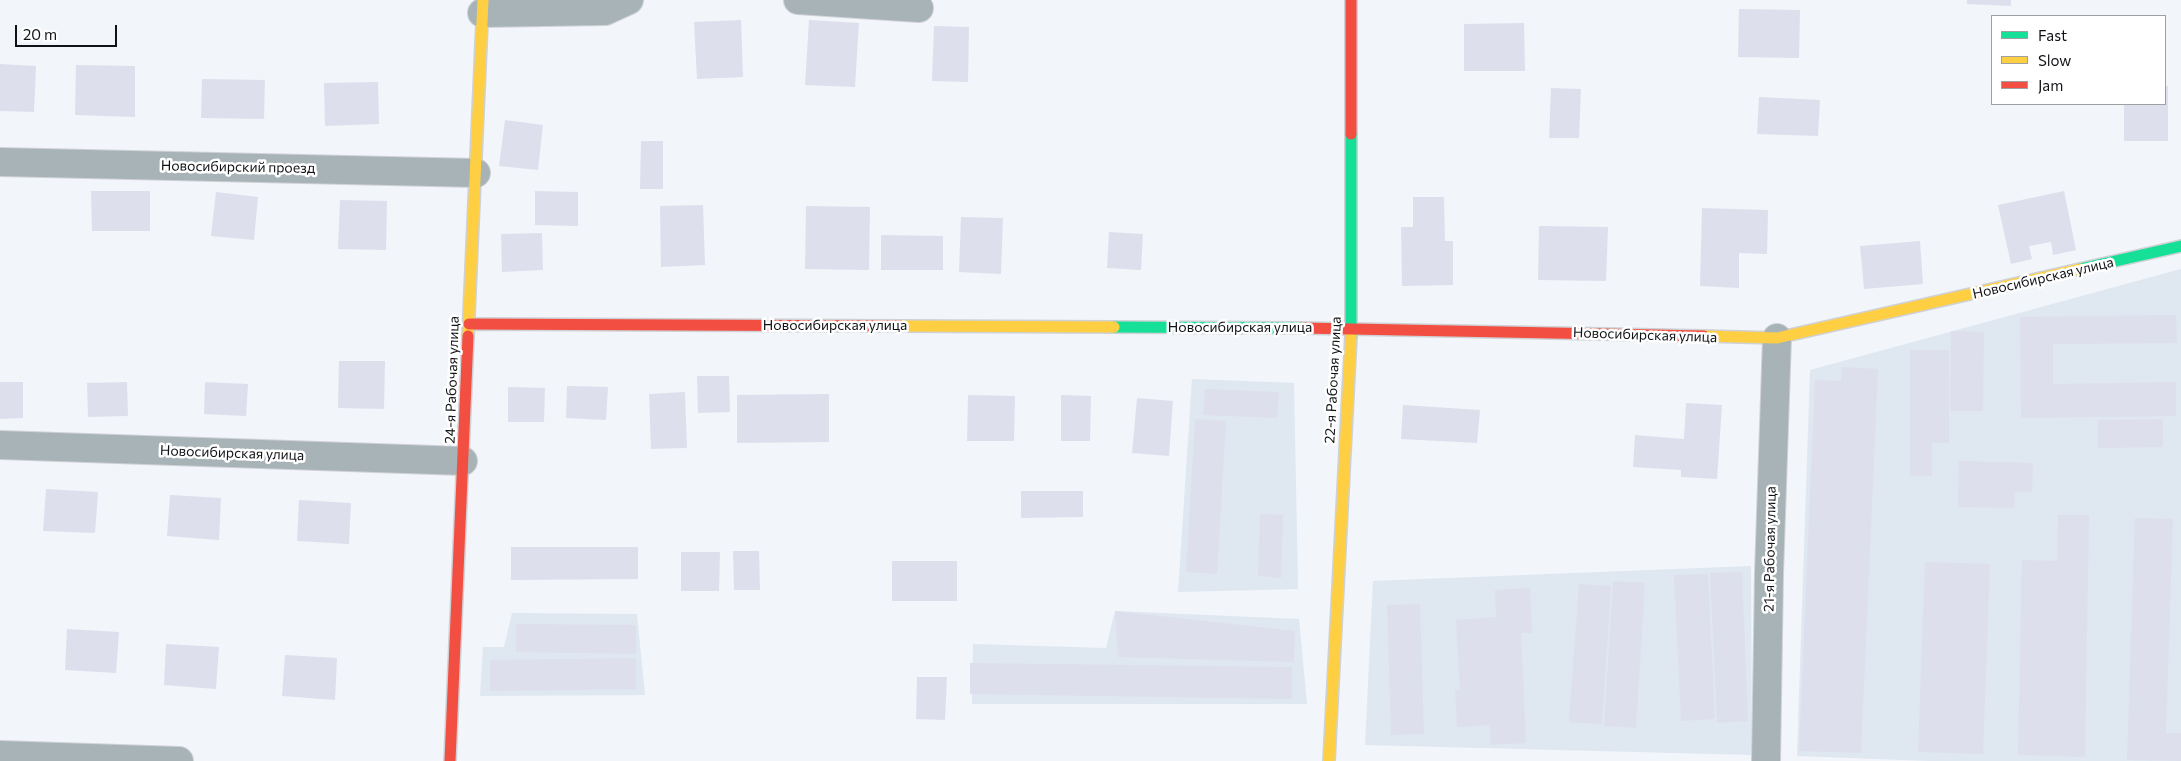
<!DOCTYPE html>
<meta charset="utf-8">
<style>
body{margin:0}
#map{position:relative;width:2181px;height:761px;overflow:hidden;background:#f2f5fa;font-family:Commissioner,sans-serif}
canvas{display:block}
.legend{position:absolute;left:1991px;top:15px;width:175px;height:90px;box-sizing:border-box;background:#fff;border:1px solid #9fa0a1;margin:0;padding:6px 9px;list-style:none;font-size:15px;color:#101215}
.legend li{display:flex;align-items:center;gap:10px;height:25px}
.legend b{width:25px;border:1px solid #9fa0a1}
.scale{position:absolute;left:15px;top:25px;width:102px;height:22px;box-sizing:border-box;border:2px solid #101215;border-top:0;padding-left:6px;font-size:15px;line-height:18px;white-space:nowrap;color:#101215;-webkit-text-stroke:4px #fff;paint-order:stroke}
</style>
<div id="map">
<canvas width="2181" height="761"></canvas>
<ul class="legend">
<li><b style="height:6px;background:#16e098"></b>Fast</li>
<li><b style="height:6px;background:#ffcf43"></b>Slow</li>
<li><b style="height:6px;background:#f24e42"></b>Jam</li>
</ul>
<div class="scale">20 m</div>
</div>
<script>
const g = document.querySelector('canvas').getContext('2d');
g.lineJoin = 'round';
function fill(path, color) { g.fillStyle = color; g.fill(path, 'evenodd'); }
const shape = rows => new Path2D(rows.map(r => 'M' + r).join(''));
function trace(path, color, width, dash) { g.strokeStyle = color; g.lineWidth = width; g.lineCap = dash ? 'butt' : 'round'; g.setLineDash(dash || []); g.stroke(path); }
function drawText(font, color, halo, rows, align = 'center') {
  g.font = font + ' Commissioner,sans-serif'; g.lineWidth = 5; g.setLineDash([]); g.textBaseline = 'middle'; g.strokeStyle = halo; g.fillStyle = color; for (const [text, x, y, turn = 0] of rows) {
    g.save(); g.translate(x, y); g.rotate((+turn || 0) * Math.PI / 180); g.textAlign = isNaN(turn) ? turn : align; if (halo) g.strokeText(text, 0, 0); g.fillText(text, 0, 0); g.restore();
  }
}
fill(shape([
 [2181,269,2181,761,1930,761,1797,756,1810,370],
 [1192,379,1294,383,1298,589,1178,592],
 [1751,566,1752,755,1365,745,1373,581],
 [1115,611,1299,619,1307,704,972,704,973,644,1106,648],
 [512,613,637,614,645,695,480,696,483,647,504,647]
]), '#dfe7f1');
fill(shape([
 [1967,0,2011,0,2011,6,1967,4],
 [1739,9,1800,10,1799,58,1738,57],
 [741,20,743,77,697,79,694,22],
 [809,20,859,23,855,87,805,85],
 [1524,23,1525,71,1464,71,1464,24],
 [934,26,969,27,968,82,932,81],
 [0,64,36,66,34,112,0,111],
 [76,65,135,66,135,117,75,115],
 [202,79,265,80,264,119,201,118],
 [378,82,379,124,325,126,324,83],
 [2165,86,2168,86,2168,141,2124,141,2124,104,2165,104],
 [1551,88,1581,89,1579,138,1549,138],
 [1759,97,1820,100,1818,136,1757,134],
 [505,120,543,125,538,170,499,166],
 [641,141,663,141,663,189,640,189],
 [91,191,150,191,150,231,92,231],
 [535,191,578,192,578,226,535,225],
 [2064,191,2076,250,2053,255,2051,242,2029,246,2032,259,2011,264,1998,205],
 [216,192,258,197,254,240,211,236],
 [1413,197,1444,197,1445,241,1453,241,1453,285,1402,286,1401,227,1413,227],
 [340,200,387,201,386,250,338,249],
 [703,205,705,265,661,267,660,206],
 [806,206,870,207,869,270,805,269],
 [1702,208,1768,210,1767,254,1739,253,1739,288,1700,286],
 [961,217,1003,218,1001,274,959,272],
 [1539,226,1608,227,1606,281,1538,280],
 [1109,232,1143,234,1141,270,1107,268],
 [542,233,543,270,502,272,501,234],
 [881,235,943,236,943,270,881,270],
 [1920,241,1923,284,1864,289,1860,246],
 [2176,315,2177,343,2053,344,2053,384,2176,382,2176,416,2021,418,2020,317],
 [1951,331,1984,332,1983,411,1950,411],
 [1910,350,1949,350,1949,443,1932,443,1932,476,1910,476],
 [339,361,385,361,384,409,338,408],
 [1842,367,1878,369,1861,753,1799,751,1815,380,1841,381],
 [697,376,729,376,730,412,698,413],
 [0,382,23,382,23,418,0,419],
 [127,382,128,416,88,417,87,383],
 [205,382,248,384,246,416,204,414],
 [567,386,608,387,606,420,566,418],
 [508,387,545,388,544,422,508,422],
 [1205,389,1279,392,1277,418,1203,415],
 [685,392,687,448,651,449,649,394],
 [829,394,829,442,737,443,737,395],
 [968,395,1015,396,1014,441,967,441],
 [1061,395,1091,396,1090,441,1061,441],
 [1137,398,1173,401,1169,456,1132,453],
 [1686,403,1722,405,1717,479,1681,477,1681,470,1633,467,1635,435,1684,439],
 [1403,405,1480,410,1477,443,1401,439],
 [1195,419,1226,421,1217,574,1186,572],
 [2163,419,2163,447,2098,448,2098,420],
 [1959,461,2033,463,2032,492,2015,492,2014,508,1958,507],
 [46,489,98,492,95,533,43,531],
 [1021,491,1083,491,1083,517,1021,518],
 [170,495,221,498,219,540,167,536],
 [299,500,351,503,349,544,297,541],
 [1260,514,1283,515,1281,578,1258,576],
 [2058,515,2089,515,2085,757,2018,755,2022,560,2057,561],
 [2135,518,2173,519,2166,733,2181,733,2181,761,2127,760],
 [511,547,638,547,638,579,511,580],
 [733,551,759,551,760,590,734,590],
 [681,552,720,552,719,591,681,591],
 [892,561,957,561,957,601,892,601],
 [1925,562,1990,564,1983,754,1918,752],
 [1742,572,1748,721,1717,723,1710,573],
 [1708,574,1715,719,1681,721,1674,575],
 [1613,581,1645,583,1636,728,1604,726],
 [1579,584,1611,586,1602,724,1569,722],
 [1530,588,1532,633,1521,633,1526,743,1491,745,1490,725,1457,727,1455,690,1460,690,1456,620,1496,617,1495,590],
 [1420,604,1424,734,1391,735,1387,605],
 [1115,611,1295,631,1294,662,1118,657],
 [516,624,636,625,636,654,516,652],
 [67,629,119,632,116,673,65,670],
 [166,644,219,647,216,689,164,685],
 [285,655,337,658,335,700,282,696],
 [636,658,636,689,490,691,490,660],
 [970,663,1292,667,1292,699,970,694],
 [917,677,947,677,945,720,916,719]
]), '#dedfec');
const street = shape([
 [798,0,919,8],
 [482,13,605,11,629,0],
 [0,162,476,173],
 [0,445,463,461],
 [0,755,179,761],
 [1766,761,1769,573,1777,338]
]);
const fast = shape([
 [2080,269,2181,246],
 [1114,327,1302,328],
 [1351,336,1351,134]
]);
const slow = shape([
 [899,326,1114,327],
 [468,336,483,0],
 [1704,336,1777,338,2080,269],
 [1329,761,1351,336]
]);
const jam = shape([
 [1351,0,1351,134],
 [469,324,899,326],
 [1302,328,1704,336],
 [450,761,468,336]
]);
trace(street, '#cfd1d5', 30);
trace(fast, '#cfd1d5', 14);
trace(slow, '#cfd1d5', 14);
trace(jam, '#cfd1d5', 14);
trace(street, '#a7b3b6', 28);
trace(fast, '#16e098', 11);
trace(slow, '#ffcf43', 11);
trace(jam, '#f24e42', 11);
drawText('14px', '#101215', '#fff', [
 ["Новосибирский проезд",238,167,1],
 ["Новосибирская улица",2043,278,-13],
 ["Новосибирская улица",835,325],
 ["Новосибирская улица",1240,327],
 ["Новосибирская улица",1645,335,2],
 ["24-я Рабочая улица",452,380,-88],
 ["22-я Рабочая улица",1333,380,-87],
 ["Новосибирская улица",232,453,2],
 ["21-я Рабочая улица",1770,549,-89]
]);
</script>
